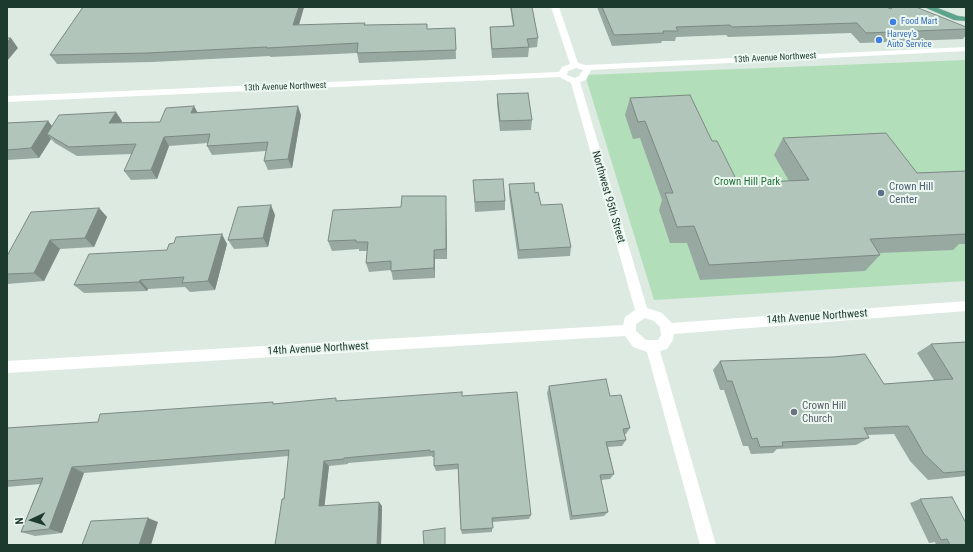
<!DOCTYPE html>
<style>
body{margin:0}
#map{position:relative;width:973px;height:552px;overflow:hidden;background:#dceae2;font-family:"Roboto Condensed",sans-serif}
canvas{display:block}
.frame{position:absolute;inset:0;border:8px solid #1d3a2f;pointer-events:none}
.north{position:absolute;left:12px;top:500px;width:40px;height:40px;-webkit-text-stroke:3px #ecf7f0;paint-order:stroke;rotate:266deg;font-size:11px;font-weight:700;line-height:16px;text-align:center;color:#1d3a2f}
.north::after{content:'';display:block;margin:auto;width:14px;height:18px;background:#1d3a2f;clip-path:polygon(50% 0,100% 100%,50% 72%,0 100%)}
</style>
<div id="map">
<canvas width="973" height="552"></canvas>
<div class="frame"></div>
<div class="north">N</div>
</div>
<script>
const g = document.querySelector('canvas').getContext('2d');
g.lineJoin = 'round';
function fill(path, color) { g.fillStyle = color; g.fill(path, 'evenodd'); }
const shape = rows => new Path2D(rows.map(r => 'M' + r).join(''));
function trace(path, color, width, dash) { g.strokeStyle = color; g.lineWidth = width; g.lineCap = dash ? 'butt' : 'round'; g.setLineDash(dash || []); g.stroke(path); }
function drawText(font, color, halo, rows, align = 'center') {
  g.font = font + ' "Roboto Condensed",sans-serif'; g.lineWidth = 4; g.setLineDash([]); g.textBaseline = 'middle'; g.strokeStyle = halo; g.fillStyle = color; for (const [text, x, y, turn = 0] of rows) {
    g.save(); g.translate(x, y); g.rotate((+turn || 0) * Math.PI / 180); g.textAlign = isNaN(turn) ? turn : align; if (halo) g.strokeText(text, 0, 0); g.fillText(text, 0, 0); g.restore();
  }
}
fill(shape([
 [966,60,966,281,654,300,585,75]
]), '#b2deba');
const primary = shape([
 [924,7,935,7,958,16,966,17,966,21,954,20,924,7]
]);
trace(primary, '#c0c8c5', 1);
fill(shape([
 [551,7,559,7,578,63,586,65,966,47,966,51,591,70,586,80,580,82,647,308,662,313,672,323,966,301,966,311,674,334,673,340,667,349,660,351,716,545,700,545,647,352,633,347,625,336,7,373,7,361,623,325,625,317,635,310,571,83,559,77,7,102,7,96,559,72,562,67,570,64,551,7],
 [576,68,583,70,579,76,575,78,567,75,568,71,576,68],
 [645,318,654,321,660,327,661,335,658,340,646,340,636,331,636,324,645,318]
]), '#fff');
fill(primary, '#5ca38b');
fill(shape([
 [83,7,304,7,299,25,365,23,365,25,427,29,455,28,456,59,359,63,357,53,270,57,270,56,152,62,57,64,50,55],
 [510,7,532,7,538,38,537,47,529,48,528,57,492,58,490,36,490,27,513,26],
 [597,7,886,7,891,9,966,27,966,35,963,39,860,43,851,33,728,37,726,35,676,37,675,41,662,41,661,43,612,46],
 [497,94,532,120,531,130,500,131,497,104],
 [630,98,712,141,738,183,789,181,774,155,783,138,917,173,966,171,966,244,959,244,953,250,879,253,880,255,865,271,700,280,687,243,670,243,659,210,662,200,640,138,633,139,625,115],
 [198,113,301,115,292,168,268,170,264,161,266,151,212,155,207,146,208,143,169,146,157,179,131,180,124,171,132,154,77,156,55,143,51,139,39,158,7,160,7,123,48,121,52,126,122,121,121,123,160,122],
 [473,180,505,201,505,210,475,212],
 [509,184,535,193,541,205,571,247,570,256,518,259,509,194],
 [446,206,447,259,435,259,435,278,393,280,391,270,369,272,366,263,367,251,359,251,359,249,332,251,328,241],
 [99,208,107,217,94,247,60,249,44,281,7,284,7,256],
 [275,215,268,247,234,249,228,240],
 [227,244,215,290,190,292,185,287,148,289,147,291,84,293,74,285,167,250],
 [966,342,966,476,928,480,910,461,894,434,867,435,869,438,856,445,777,449,773,453,751,454,748,446,743,446,724,390,720,390,713,370,720,361,884,384,934,380,917,353,931,344],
 [549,386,610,396,630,428,626,434,624,435,626,440,622,446,608,447,614,474,610,479,601,480,608,512,604,516,570,520,547,393],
 [462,396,531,515,529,519,492,522,492,532,462,534,461,530,458,469,436,471,434,466,434,457,432,457,432,456,348,463,348,464,329,466,324,506,382,506,381,545,275,545,284,499,289,456,84,473,62,533,35,536,21,532,40,484,7,487,7,428,98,422,275,404,337,401],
 [920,499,966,545,936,545,935,542,929,543,910,503]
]), '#98a9a1');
fill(shape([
 [299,7,304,7,296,35,293,25],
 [11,38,18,48,7,61,7,42],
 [194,106,199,115,191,113],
 [298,106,301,115,292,168,288,159],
 [116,112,122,121,116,133,109,123],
 [48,121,56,131,47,134,51,139,39,158,31,148],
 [164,137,169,146,157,179,151,170],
 [446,196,446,206,447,259,446,249],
 [271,205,275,215,268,247,263,238],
 [99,208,107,217,94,247,85,238],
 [222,234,227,244,215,290,208,281],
 [50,240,60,249,44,281,34,273],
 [434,250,435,259,435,278,434,268],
 [140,280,148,289,147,291,139,282],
 [324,461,329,466,324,511,319,506],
 [72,467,84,473,62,533,49,529],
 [379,502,382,506,381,545,377,545],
 [148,518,158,522,151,545,139,545]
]), '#7c8a83');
const building = shape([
 [83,7,299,7,293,25,365,23,364,25,427,24,427,29,455,28,456,50,357,53,358,43,267,48,267,47,147,53,50,55,83,7],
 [511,7,532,7,538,38,527,39,529,47,492,49,490,27,514,26,511,7],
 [602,7,886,7,891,9,893,7,916,7,966,27,966,29,866,33,857,23,732,27,730,25,676,27,678,31,663,31,664,33,614,35,602,7],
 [7,38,11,38,7,42,7,38],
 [528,93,532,120,500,121,497,94,528,93],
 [690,95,712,141,717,141,738,183,809,180,783,138,886,133,917,173,966,171,966,234,870,239,880,255,709,265,694,226,677,227,665,193,673,193,645,121,638,122,630,98,690,95],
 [194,106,191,113,298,106,288,159,264,161,268,142,207,146,210,134,164,137,151,170,124,171,136,144,69,147,47,134,59,115,116,112,109,123,160,122,166,108,194,106],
 [48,121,31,148,7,150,7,123,48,121],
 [503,179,505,201,475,202,473,180,503,179],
 [534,183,535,193,538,192,541,205,562,204,571,247,519,250,509,184,534,183],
 [402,196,446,196,446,249,434,250,434,268,391,271,391,261,366,263,368,242,356,242,356,240,328,241,333,210,401,207,402,196],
 [271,205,263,238,228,240,238,207,271,205],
 [99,208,85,238,50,240,34,273,7,274,7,256,31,212,99,208],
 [222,234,208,281,182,283,184,277,140,280,139,282,74,285,89,254,167,250,169,244,174,243,176,237,222,234],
 [966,342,966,471,944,473,924,454,908,426,864,428,869,438,782,442,783,446,760,447,757,438,752,439,732,381,727,381,720,361,833,357,865,354,884,384,953,379,931,344,966,342],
 [606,379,610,396,621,395,630,428,623,429,626,440,606,442,614,474,600,475,608,512,572,516,549,386,606,379],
 [462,392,462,396,517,392,531,515,492,518,493,528,461,530,458,464,434,466,434,451,430,452,430,450,344,458,344,459,324,461,319,506,379,502,377,545,275,545,282,499,284,499,289,450,72,467,49,529,21,532,43,478,7,481,7,428,98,422,100,414,273,402,273,404,336,398,336,401,462,392],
 [952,497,966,523,966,545,950,545,947,539,941,540,920,499,952,497],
 [148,518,139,545,82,545,91,521,148,518],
 [445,528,445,545,424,545,423,531,445,528]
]);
fill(building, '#b1c5bb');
trace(building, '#7c8a83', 1);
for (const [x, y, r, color] of [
 [893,22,4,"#3f7fe0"],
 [879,40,4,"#3f7fe0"],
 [881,193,4,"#5c6f8a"],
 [794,412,4,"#6b7280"]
]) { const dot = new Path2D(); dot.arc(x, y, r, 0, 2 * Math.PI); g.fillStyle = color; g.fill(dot); trace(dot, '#ecf7f0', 1.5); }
drawText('9px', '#366cbe', '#ecf7f0', [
 ["Food Mart",901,22],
 ["Harvey's",887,35],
 ["Auto Service",887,45]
], 'left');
drawText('9px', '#1d3a2f', '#ecf7f0', [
 ["13th Avenue Northwest",775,58,-3],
 ["13th Avenue Northwest",285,87,-2]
]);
drawText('11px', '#24733c', '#ecf7f0', [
 ["Crown Hill Park",747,182]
]);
drawText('11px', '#4e5e75', '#ecf7f0', [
 ["Crown Hill",889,187],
 ["Center",889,200]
], 'left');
drawText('11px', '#1d3a2f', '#ecf7f0', [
 ["Northwest 95th Street",608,197,74],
 ["14th Avenue Northwest",817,317,-4],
 ["14th Avenue Northwest",318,349,-3]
]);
drawText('11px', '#5b616d', '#ecf7f0', [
 ["Crown Hill",802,406],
 ["Church",802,419]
], 'left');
</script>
